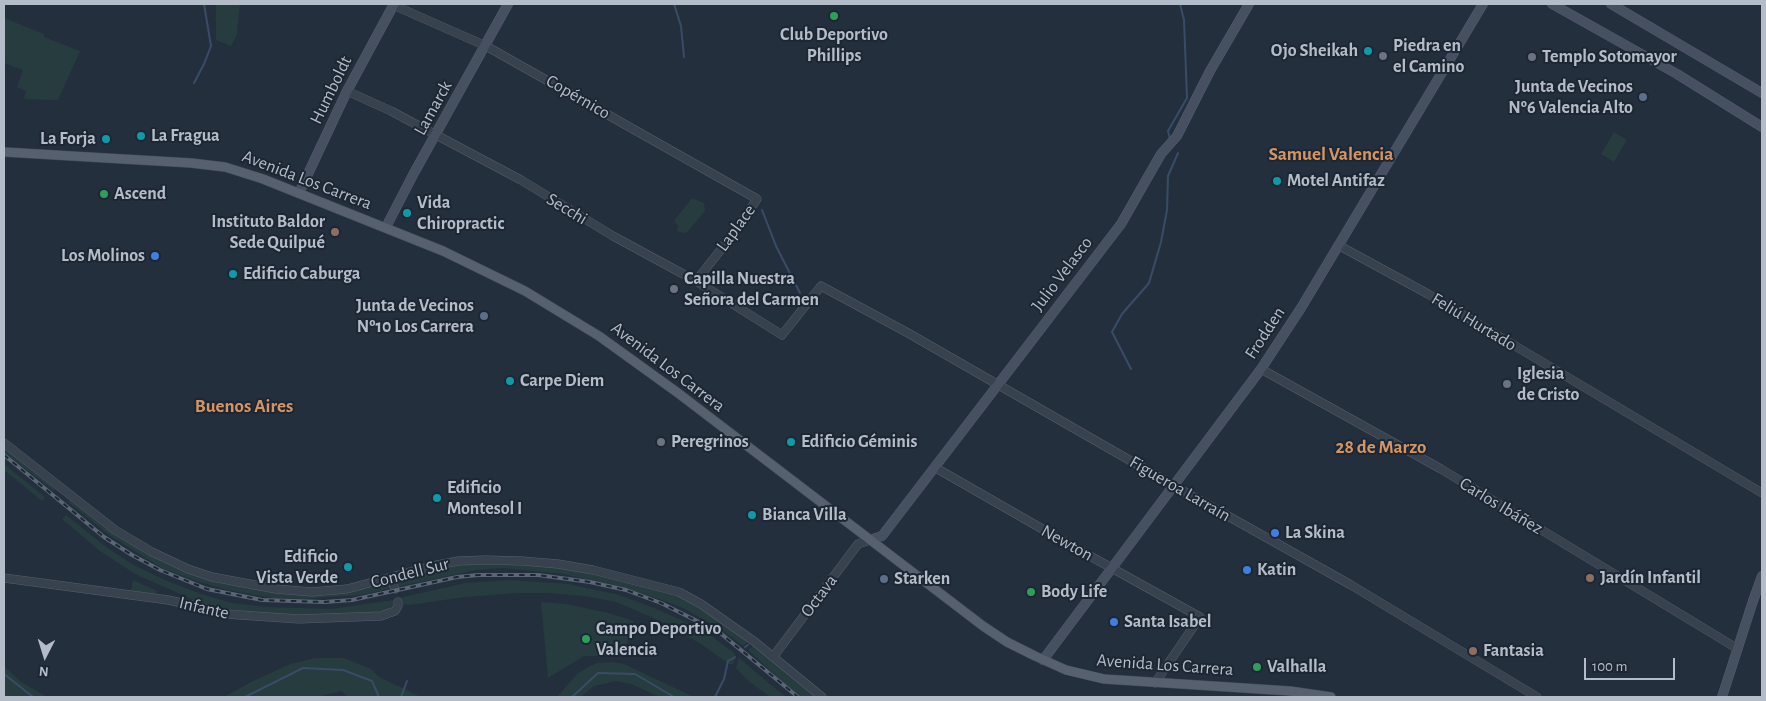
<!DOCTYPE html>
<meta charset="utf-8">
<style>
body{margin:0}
#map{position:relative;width:1766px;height:701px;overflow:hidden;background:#242f3e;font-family:"Alegreya Sans",sans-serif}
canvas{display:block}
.frame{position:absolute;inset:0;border:5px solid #b4bcc9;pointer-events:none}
.north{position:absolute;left:20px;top:631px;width:50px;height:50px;-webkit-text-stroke:4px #1d2633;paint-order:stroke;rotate:185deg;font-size:14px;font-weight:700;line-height:20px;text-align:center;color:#b4bcc9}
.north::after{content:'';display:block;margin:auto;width:18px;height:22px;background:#b4bcc9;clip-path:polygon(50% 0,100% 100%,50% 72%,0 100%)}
.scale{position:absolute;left:1584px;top:658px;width:91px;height:22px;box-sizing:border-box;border:2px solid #b4bcc9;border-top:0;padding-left:6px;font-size:15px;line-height:18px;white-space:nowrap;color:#b4bcc9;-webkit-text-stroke:4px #1d2633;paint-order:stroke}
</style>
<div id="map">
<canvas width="1766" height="701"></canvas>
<div class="frame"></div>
<div class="north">N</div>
<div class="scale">100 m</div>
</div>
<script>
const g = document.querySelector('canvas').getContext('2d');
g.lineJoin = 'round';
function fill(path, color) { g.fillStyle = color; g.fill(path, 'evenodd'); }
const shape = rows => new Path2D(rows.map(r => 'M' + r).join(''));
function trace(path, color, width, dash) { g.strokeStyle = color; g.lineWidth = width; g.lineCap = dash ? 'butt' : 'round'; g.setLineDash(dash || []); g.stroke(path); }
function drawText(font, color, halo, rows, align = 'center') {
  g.font = font + ' "Alegreya Sans",sans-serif'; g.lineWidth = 4; g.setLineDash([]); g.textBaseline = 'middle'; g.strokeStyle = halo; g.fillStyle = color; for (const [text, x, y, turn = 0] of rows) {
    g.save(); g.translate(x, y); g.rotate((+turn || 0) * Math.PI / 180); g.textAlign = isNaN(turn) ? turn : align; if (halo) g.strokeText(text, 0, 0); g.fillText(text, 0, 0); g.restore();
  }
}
fill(shape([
 [216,4,240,4,237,34,231,46,216,40],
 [4,18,44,34,44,37,80,51,58,100,24,99,26,91,17,87,23,70,4,63],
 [1614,132,1627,140,1614,162,1601,154],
 [692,198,704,203,705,211,688,231,685,233,680,232,677,231,678,226,674,221],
 [4,448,55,489,54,491,4,452],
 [4,464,45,497,42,501,4,470],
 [69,500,102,526,162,562,191,575,218,583,294,595,323,596,341,593,385,583,390,585,393,588,361,595,302,599,273,598,227,590,193,580,162,568,109,535,68,502],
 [66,515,106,547,132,564,165,580,201,594,232,603,267,607,331,609,394,600,393,605,385,613,294,616,226,612,214,609,135,574,100,551,62,519],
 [488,562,566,567,674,593,694,603,749,640,743,646,722,630,685,609,665,601,615,585,563,574,502,568,476,570,396,587,394,583,396,578,455,564],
 [133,580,157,591,156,594,131,591],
 [510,580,569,584,619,595,654,608,686,622,711,636,733,652,736,657,733,664,729,664,701,644,658,620,616,602,584,596,547,593,518,593,465,597,410,605,403,604,399,598,465,583],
 [541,602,567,604,608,613,634,621,623,656,584,656,548,678],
 [755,644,792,678,818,697,802,697,785,684,748,650],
 [315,658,344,658,371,669,379,677,421,697,348,697,341,691,317,697,224,697,251,682,290,664],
 [739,658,770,684,786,697,770,697,746,679,736,668],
 [612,662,624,664,694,697,660,697,631,684,616,681,594,686,581,697,557,697,577,674,588,667,597,663],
 [4,666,20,681,47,697,4,696]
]), '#263c3f');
trace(shape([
 [674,4,681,26,684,57],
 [194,83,204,64,211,46,204,4],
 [1170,139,1168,131,1187,98,1184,20,1180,4],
 [762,210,776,246,800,293],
 [1131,369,1112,332,1122,314,1149,283,1161,242,1167,210,1168,176,1178,153],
 [745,647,748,645],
 [4,674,33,697],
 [245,697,303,668,343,670,372,681,379,697],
 [401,697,407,681],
 [572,697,598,673,635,674,674,697],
 [715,697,724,679,728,661,735,657]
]), '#394c67', 2);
const tertiary = shape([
 [393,5,486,46,757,199,734,233,696,281],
 [347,91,391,111,521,180,613,236,696,281,782,335,821,286,908,333,1178,488,1351,585,1537,697],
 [1338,245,1428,294,1762,493],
 [1261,369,1441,469,1738,649],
 [4,443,115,530,152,552,188,569,212,577,276,589,312,592,347,589,432,566,458,561,486,560,522,561,558,564,593,570,679,592,701,604,755,642,822,697],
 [936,468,1072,546,1200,617,1155,683],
 [4,578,168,600,201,607,225,614,299,619,381,616,395,611,398,606,398,602],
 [391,578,395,589],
 [773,657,858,544,870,540]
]);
const secondary = shape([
 [1552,4,1677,74,1762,127],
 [1611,4,1762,93],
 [299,193,347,91,394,4],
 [386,227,414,173,508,4],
 [870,540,882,536,1121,224,1161,154,1177,136,1210,71,1249,4],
 [1043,660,1261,369,1301,308,1483,4],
 [1722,697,1753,601,1762,576]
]);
const primary = shape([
 [4,152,191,163,225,167,263,179,443,251,525,291,599,336,678,393,983,626,1007,642,1035,656,1066,670,1104,679,1290,691,1331,697]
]);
trace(tertiary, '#565f6c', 9);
trace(secondary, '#565f6c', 10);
trace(primary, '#414a57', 10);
trace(tertiary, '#38414e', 8);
trace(secondary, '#465061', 9);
trace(primary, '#56606e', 9);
const rail = shape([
 [4,455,104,537,132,555,160,570,207,589,262,600,324,602,352,600,457,577,478,575,538,575,590,582,626,590,661,603,719,632,798,697]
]);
trace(rail, '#5a6575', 4);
trace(rail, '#1d2633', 2, [5.5]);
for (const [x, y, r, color] of [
 [834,16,5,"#2e9e5b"],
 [1368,51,5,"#0f9aa8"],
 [1383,56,5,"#6b7280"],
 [1532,57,5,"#6b7280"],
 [1643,97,5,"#5c6f8a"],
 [141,136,5,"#0f9aa8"],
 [106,139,5,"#0f9aa8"],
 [1277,181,5,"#0f9aa8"],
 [104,194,5,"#2e9e5b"],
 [407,213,5,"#0f9aa8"],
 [335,232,5,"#8d6e63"],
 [155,256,5,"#3f7fe0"],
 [233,274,5,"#0f9aa8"],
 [674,289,5,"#6b7280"],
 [484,316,5,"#5c6f8a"],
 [510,381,5,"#0f9aa8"],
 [1507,384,5,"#6b7280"],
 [661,442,5,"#6b7280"],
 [791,442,5,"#0f9aa8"],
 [437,498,5,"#0f9aa8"],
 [752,515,5,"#0f9aa8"],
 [1275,533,5,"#3f7fe0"],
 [348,567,5,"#0f9aa8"],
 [1247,570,5,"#3f7fe0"],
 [1590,578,5,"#8d6e63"],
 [884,579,5,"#5c6f8a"],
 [1031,592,5,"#2e9e5b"],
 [1114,622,5,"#3f7fe0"],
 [586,639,5,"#2e9e5b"],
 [1473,651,5,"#8d6e63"],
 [1257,667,5,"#2e9e5b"]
]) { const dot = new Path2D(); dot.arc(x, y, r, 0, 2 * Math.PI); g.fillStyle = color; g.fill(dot); trace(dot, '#1d2633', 2); }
drawText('bold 18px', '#b4bcc9', '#1d2633', [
 ["Club Deportivo",834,35,"center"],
 ["Phillips",834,56,"center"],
 ["Piedra en",1393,46],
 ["el Camino",1393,67],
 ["Ojo Sheikah",1358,51,"right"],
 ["Templo Sotomayor",1542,57],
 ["Junta de Vecinos",1633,87,"right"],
 ["Nº6 Valencia Alto",1633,108,"right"],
 ["La Fragua",151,136],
 ["La Forja",96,139,"right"],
 ["Motel Antifaz",1287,181],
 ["Ascend",114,194],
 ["Vida",417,203],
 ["Chiropractic",417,224],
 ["Instituto Baldor",325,222,"right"],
 ["Sede Quilpué",325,243,"right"],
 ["Los Molinos",145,256,"right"],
 ["Edificio Caburga",243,274],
 ["Capilla Nuestra",684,279],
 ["Señora del Carmen",684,300],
 ["Junta de Vecinos",474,306,"right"],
 ["Nº10 Los Carrera",474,327,"right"],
 ["Iglesia",1517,374],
 ["de Cristo",1517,395],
 ["Carpe Diem",520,381],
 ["Peregrinos",671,442],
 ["Edificio Géminis",801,442],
 ["Edificio",447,488],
 ["Montesol I",447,509],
 ["Bianca Villa",762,515],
 ["La Skina",1285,533],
 ["Edificio",338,557,"right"],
 ["Vista Verde",338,578,"right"],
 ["Katin",1257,570],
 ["Jardín Infantil",1600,578],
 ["Starken",894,579],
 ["Body Life",1041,592],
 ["Santa Isabel",1124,622],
 ["Campo Deportivo",596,629],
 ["Valencia",596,650],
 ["Fantasia",1483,651],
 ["Valhalla",1267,667]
], 'left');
drawText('18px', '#b4bcc9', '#1d2633', [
 ["Humboldt",331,90,-64],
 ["Copérnico",578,97,30],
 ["Lamarck",433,108,-61],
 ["Avenida Los Carrera",307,180,21],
 ["Secchi",567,209,31],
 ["Laplace",736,228,-54],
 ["Julio Velasco",1062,274,-53],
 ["Feliú Hurtado",1474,322,31],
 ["Frodden",1265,333,-57],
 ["Avenida Los Carrera",668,367,37],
 ["Figueroa Larraín",1180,489,30],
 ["Carlos Ibáñez",1501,506,31],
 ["Newton",1067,543,29],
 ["Condell Sur",410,573,-14],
 ["Octava",819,596,-53],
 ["Infante",204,608,13],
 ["Avenida Los Carrera",1165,665,4]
]);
drawText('bold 19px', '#d59563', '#1d2633', [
 ["Samuel Valencia",1331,154],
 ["Buenos Aires",244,406],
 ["28 de Marzo",1381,447]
]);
</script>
